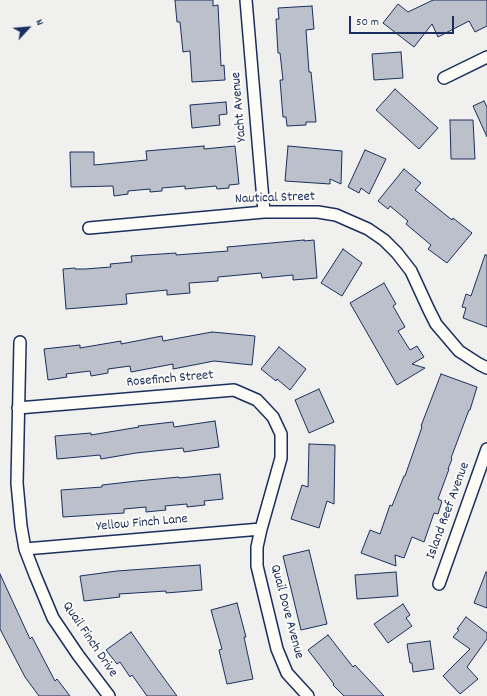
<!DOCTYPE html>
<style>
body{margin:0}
#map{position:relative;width:487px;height:696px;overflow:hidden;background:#f0f0ee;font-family:Dekko,sans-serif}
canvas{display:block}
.north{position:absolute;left:8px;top:8px;width:40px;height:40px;-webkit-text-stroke:3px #fdfcf7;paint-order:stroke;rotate:64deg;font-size:11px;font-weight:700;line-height:16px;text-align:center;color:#1b2f5e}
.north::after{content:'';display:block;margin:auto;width:14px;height:18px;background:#1b2f5e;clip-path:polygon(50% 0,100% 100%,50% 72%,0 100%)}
.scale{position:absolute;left:349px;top:16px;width:105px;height:18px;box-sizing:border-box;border:2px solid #1b2f5e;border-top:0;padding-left:5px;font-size:12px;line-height:14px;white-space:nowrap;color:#1b2f5e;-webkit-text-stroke:3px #fdfcf7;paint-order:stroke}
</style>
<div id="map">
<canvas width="487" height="696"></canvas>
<div class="north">N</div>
<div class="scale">50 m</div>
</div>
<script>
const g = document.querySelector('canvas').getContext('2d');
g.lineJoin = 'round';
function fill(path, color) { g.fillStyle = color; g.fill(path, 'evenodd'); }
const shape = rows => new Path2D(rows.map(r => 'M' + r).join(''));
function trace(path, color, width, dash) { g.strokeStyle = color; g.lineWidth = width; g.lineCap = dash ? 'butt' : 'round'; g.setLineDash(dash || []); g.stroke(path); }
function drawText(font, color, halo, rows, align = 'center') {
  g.font = font + ' Dekko,sans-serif'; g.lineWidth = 4; g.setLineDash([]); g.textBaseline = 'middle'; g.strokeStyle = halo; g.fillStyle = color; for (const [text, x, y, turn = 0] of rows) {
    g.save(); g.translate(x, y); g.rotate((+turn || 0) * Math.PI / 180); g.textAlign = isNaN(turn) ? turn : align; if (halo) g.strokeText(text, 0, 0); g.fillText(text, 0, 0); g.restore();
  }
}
const building = shape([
 [175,0,213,0,213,6,218,5,221,66,224,65,225,80,192,82,190,51,183,52,180,22,177,22,175,0],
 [433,0,487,0,487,26,475,32,469,21,438,37,432,24,414,47,383,23,398,4,408,12,433,0],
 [312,6,314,29,306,30,309,72,311,72,316,122,306,122,306,125,287,126,286,117,283,117,280,80,283,80,280,53,278,53,276,19,279,19,278,8,312,6],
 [401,52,403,78,374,80,372,54,401,52],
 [395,89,438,128,419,149,376,110,395,89],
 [484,101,487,107,487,137,473,106,484,101],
 [226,102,227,114,219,115,220,125,192,128,190,105,226,102],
 [450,120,473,120,475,159,451,159,450,120],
 [204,146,204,149,235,146,239,184,229,185,229,188,217,189,216,186,185,189,185,186,162,188,162,191,150,192,150,189,128,191,128,194,114,196,113,186,71,187,70,152,94,152,94,165,147,160,146,151,204,146],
 [288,146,342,151,341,184,330,179,330,184,285,181,288,146],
 [365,150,386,159,369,194,361,188,359,193,348,187,365,150],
 [404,169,421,183,415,190,452,220,453,218,472,233,447,263,428,249,431,245,406,224,408,221,390,206,388,209,378,201,404,169],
 [304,240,304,241,314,240,317,278,293,280,293,275,262,278,261,273,218,277,218,281,189,283,190,293,167,295,167,290,126,294,127,304,66,309,63,269,75,268,75,269,85,269,111,267,110,264,132,262,131,256,176,253,176,255,228,251,227,247,304,240],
 [343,249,362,263,342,296,321,283,343,249],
 [485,255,487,255,487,327,463,318,466,308,462,307,466,294,471,296,485,255],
 [384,283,396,304,393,306,405,327,398,331,410,350,417,346,424,357,412,364,425,368,397,385,350,303,384,283],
 [212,332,255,336,252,365,214,361,173,369,173,364,131,372,130,366,108,369,108,373,91,376,90,371,66,374,67,377,48,380,44,349,80,345,80,348,121,341,121,344,162,336,163,341,212,332],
 [279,347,306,369,290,390,277,379,276,381,261,369,279,347],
 [441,374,477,387,470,410,469,410,451,458,452,459,448,469,449,469,438,499,442,501,438,514,434,513,424,542,412,537,404,558,395,555,396,566,361,553,370,530,380,534,390,505,392,506,404,476,405,476,422,427,421,426,441,374],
 [319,389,334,422,309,433,295,400,319,389],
 [215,421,219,447,184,452,183,448,136,453,101,459,100,455,57,459,55,436,91,433,91,435,139,427,138,426,173,422,174,427,215,421],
 [309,444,335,445,334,504,327,501,319,528,291,519,302,485,308,487,309,444],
 [220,474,223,499,204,501,205,505,187,507,187,504,165,506,166,510,146,512,146,507,124,509,124,513,63,517,61,490,102,487,102,485,137,481,179,477,179,478,220,474],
 [309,550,327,624,301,630,283,556,309,550],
 [200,565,202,590,166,593,166,591,119,594,120,597,84,601,80,576,117,571,200,565],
 [396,572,398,596,357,599,355,575,396,572],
 [486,572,487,573,487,608,474,603,486,572],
 [0,574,30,639,32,637,55,681,57,679,70,696,39,696,25,677,0,629,0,574],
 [237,603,246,637,244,637,253,679,227,684,219,650,222,649,211,610,237,603],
 [403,604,410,615,406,618,412,626,388,643,374,624,403,604],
 [466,617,487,633,487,639,467,667,478,679,460,694,443,676,470,649,453,637,459,630,457,629,466,617],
 [131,632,155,666,177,696,147,696,132,675,130,677,120,662,117,664,106,650,131,632],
 [328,635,353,667,355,665,384,696,344,696,333,685,334,684,308,650,328,635],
 [430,641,434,669,413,672,412,663,410,663,407,644,430,641]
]);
fill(building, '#bbc0ca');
trace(building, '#1b2f5e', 1);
const minor = shape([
 [246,0,264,212],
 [444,78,487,57],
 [89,228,264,212,318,212,336,215,368,229,384,240,397,253,411,271,428,308,436,324,459,351,479,364,487,368],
 [20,342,17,483,21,526,25,549,35,575,53,618,78,655,109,696],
 [18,408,234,390,257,400,273,417,281,434,281,458,261,529,257,547,257,566,277,649,287,673,308,696],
 [25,549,261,529],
 [439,584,487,449]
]);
trace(minor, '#1b2f5e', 14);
trace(minor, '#fdfcf7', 11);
drawText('14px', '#1b2f5e', '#fdfcf7', [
 ["Yacht Avenue",240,107,-95],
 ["Nautical Street",275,199,-2],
 ["Rosefinch Street",170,380,-5],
 ["Island Reef Avenue",449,511,-70],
 ["Yellow Finch Lane",142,524,-5],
 ["Quail Dove Avenue",286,612,75],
 ["Quail Finch Drive",89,640,56]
]);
</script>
